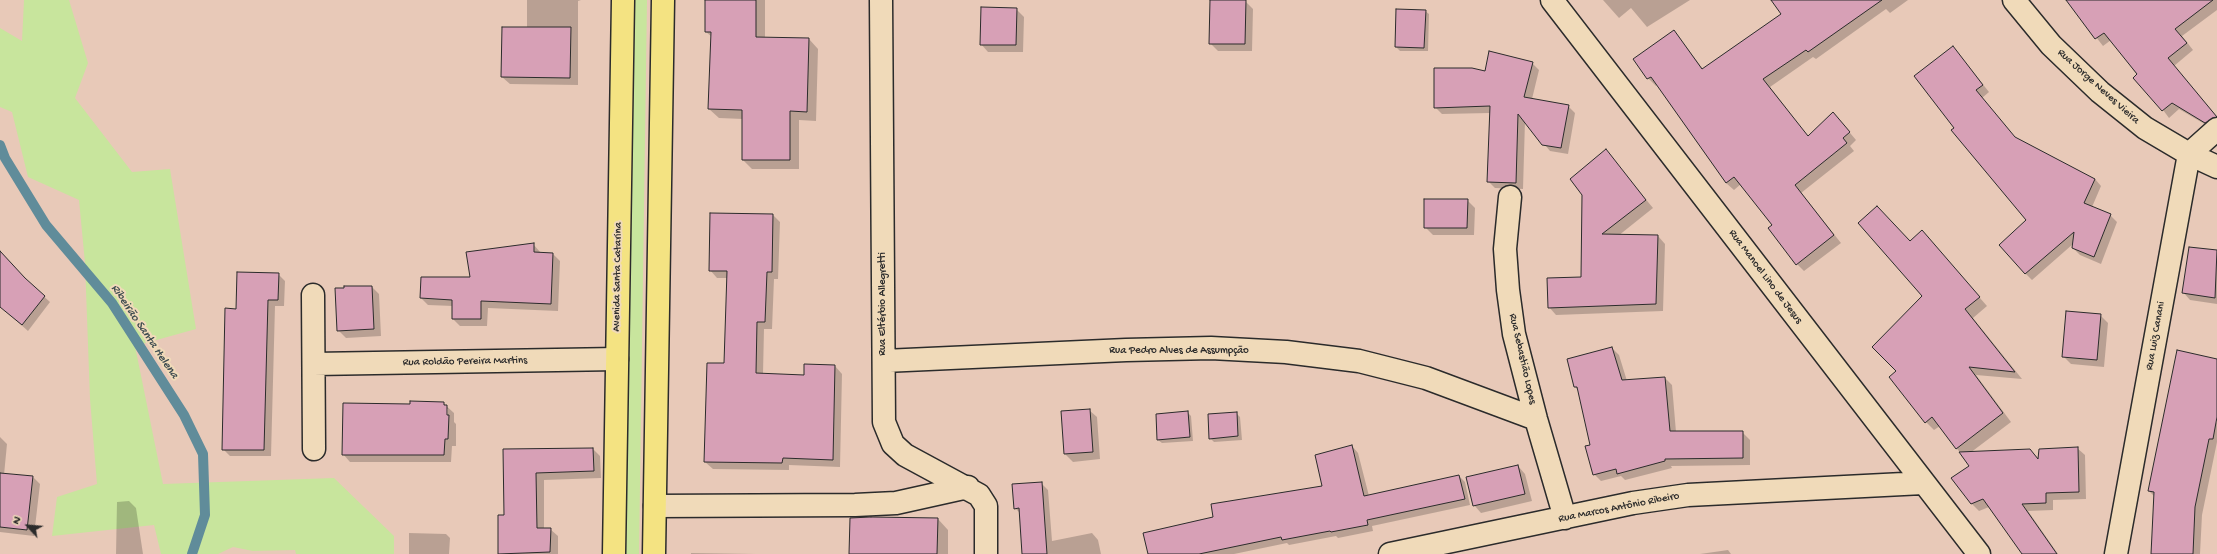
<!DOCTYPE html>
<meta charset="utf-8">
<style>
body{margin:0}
#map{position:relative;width:2217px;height:554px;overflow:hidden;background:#e8c9b8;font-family:"Gochi Hand",sans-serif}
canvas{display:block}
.north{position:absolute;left:8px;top:506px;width:40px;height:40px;-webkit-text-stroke:3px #f0dab9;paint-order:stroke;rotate:296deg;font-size:11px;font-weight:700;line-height:16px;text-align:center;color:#2b2b2b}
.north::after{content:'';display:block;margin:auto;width:14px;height:18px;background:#2b2b2b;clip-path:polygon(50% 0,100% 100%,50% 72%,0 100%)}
</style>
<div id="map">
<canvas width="2217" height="554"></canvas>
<div class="north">N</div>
</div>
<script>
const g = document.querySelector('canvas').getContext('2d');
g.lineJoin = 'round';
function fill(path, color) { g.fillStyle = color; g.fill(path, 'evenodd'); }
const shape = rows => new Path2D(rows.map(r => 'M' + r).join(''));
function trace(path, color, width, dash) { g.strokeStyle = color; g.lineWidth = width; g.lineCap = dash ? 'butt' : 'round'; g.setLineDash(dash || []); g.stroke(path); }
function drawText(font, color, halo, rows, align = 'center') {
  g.font = font + ' "Gochi Hand",sans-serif'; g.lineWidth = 4; g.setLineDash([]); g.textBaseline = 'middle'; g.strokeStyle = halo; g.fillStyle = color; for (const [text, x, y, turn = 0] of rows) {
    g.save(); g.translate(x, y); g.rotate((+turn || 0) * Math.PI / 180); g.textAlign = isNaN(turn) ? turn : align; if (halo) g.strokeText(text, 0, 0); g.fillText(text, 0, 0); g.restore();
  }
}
fill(shape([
 [24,0,69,0,88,63,75,98,132,172,170,169,196,329,135,346,163,484,334,478,394,536,394,554,296,554,295,550,253,551,233,547,218,554,161,554,154,525,52,536,57,497,97,484,90,399,85,263,79,200,28,177,12,112,0,107,0,28,22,41],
 [633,0,647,0,639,554,625,554]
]), '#c8e59d');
fill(shape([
 [527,0,581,0,578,1,578,85,510,84,502,77,527,28],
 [706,0,765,0,765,38,809,39,818,49,816,121,799,120,799,169,752,169,743,160,743,119,719,118,709,109,712,37,706,32],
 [1603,0,1690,0,1647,27,1631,8,1619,18],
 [1772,0,1908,0,1890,13,1886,9,1816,59,1813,57,1770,87,1808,137,1840,121,1856,140,1850,146,1854,151,1801,193,1841,243,1804,271,1797,264,1773,226,1741,184,1734,190,1726,183,1657,85,1656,86,1648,78,1634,59,1674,31,1703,69,1782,14],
 [2067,0,2217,0,2217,10,2182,36,2193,50,2174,66,2217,117,2217,127,2213,129,2179,109,2169,118,2111,40,2103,46],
 [1245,1,1253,9,1252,51,1218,51,1210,43],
 [1016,9,1024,17,1023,52,988,52,981,44],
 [1425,11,1429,14,1428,51,1400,51,1396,47],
 [1953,47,1989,92,1982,98,2016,139,2095,179,2101,186,2092,207,2110,215,2117,222,2101,264,2080,255,2073,248,2073,244,2032,280,2025,273,2028,220,1955,128],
 [1532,63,1539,70,1532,99,1568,106,1575,113,1568,154,1550,151,1525,121,1523,189,1495,188,1488,181,1490,113,1442,114,1435,107,1486,72],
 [1606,151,1653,208,1618,236,1658,236,1665,244,1663,311,1556,315,1549,307,1582,278],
 [1467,200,1475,208,1474,235,1433,235,1425,227],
 [773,215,780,222,778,279,774,279,772,329,764,329,763,374,805,376,835,366,842,374,840,467,789,465,789,470,713,469,705,462,725,364,728,278,717,278,710,270],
 [1922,232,1987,306,1973,318,2022,379,1976,375,2011,422,1970,453,2030,450,2039,459,2077,448,2085,455,2086,499,2053,500,2053,510,2028,511,2058,554,2023,554,1989,507,1979,511,1971,503,1970,466,1940,426,1934,430,1926,422,1898,371,1924,297,1910,242],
 [533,244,541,253,553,254,560,261,558,311,488,308,487,326,460,326,453,319,453,306,428,305,421,298,471,278],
 [2190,248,2217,251,2217,304,2190,300,2183,292],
 [0,252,27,281,50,302,28,331,0,306],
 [278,274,285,281,284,306,275,306,271,456,230,456,224,450,237,310],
 [372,287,379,294,381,336,346,338,338,330],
 [2100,315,2108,323,2104,367,2071,364,2063,356],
 [1612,348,1619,355,1627,381,1665,378,1672,385,1676,432,1742,432,1750,440,1750,465,1671,466,1672,468,1625,480,1621,476,1601,481,1594,474,1592,446,1578,390,1575,387],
 [443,403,454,413,454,422,456,424,456,446,452,446,451,462,350,462,343,454,411,405],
 [446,409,448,409,448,420],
 [1089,410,1097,417,1100,459,1073,462,1065,454,1062,412],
 [1187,412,1191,416,1193,441,1162,443,1158,440],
 [1236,413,1240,417,1242,440,1214,442,1210,438],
 [2213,419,2217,423,2217,442,2202,515,2200,554,2152,554,2155,497,2149,491],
 [0,437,7,444,4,475,33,477,40,484,34,536,0,532],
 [1352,446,1358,453,1369,496,1459,476,1465,482,1470,505,1372,526,1373,531,1338,538,1336,536,1289,545,1287,543,1234,554,1149,554,1214,517,1323,486],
 [593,449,600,456,601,478,544,480,544,529,550,529,558,536,558,554,499,554,499,516,505,516,504,450],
 [1518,466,1525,474,1532,501,1481,513,1474,505],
 [1041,483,1048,490,1052,541,1092,533,1098,540,1101,554,1022,554,1020,513,1015,508],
 [129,501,136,508,143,554,116,554,117,502],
 [851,519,938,519,948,530,948,554,850,554],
 [409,533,446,534,450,538,449,554,409,554],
 [1728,550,1731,554,1700,554],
 [691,553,756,554,691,554]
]), '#0003');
trace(shape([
 [0,145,5,158,46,225,112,303,184,415,203,454,205,515,192,554]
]), '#608c9a', 10);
const building = shape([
 [705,0,756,0,756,37,809,38,807,112,790,111,790,160,742,160,742,110,708,109,711,32,705,32,705,0],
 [1210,0,1246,0,1245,44,1209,44,1210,0],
 [1771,0,1882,0,1808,52,1806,50,1763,79,1808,136,1833,112,1850,132,1843,138,1847,143,1795,185,1834,235,1796,265,1768,228,1772,225,1734,177,1726,183,1651,77,1647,79,1633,59,1674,30,1702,69,1781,14,1771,0],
 [2066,0,2213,0,2175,29,2187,43,2168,58,2217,117,2205,123,2172,103,2162,111,2133,78,2137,74,2104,33,2095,39,2066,0],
 [981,7,1017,8,1016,45,980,45,981,7],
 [1396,9,1426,10,1424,48,1395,47,1396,9],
 [502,27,571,27,570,78,501,77,502,27],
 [1953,46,1983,85,1976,90,2015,137,2095,179,2084,203,2111,214,2094,257,2072,248,2074,232,2025,274,1999,245,2026,220,1951,130,1954,128,1914,76,1953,46],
 [1489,51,1533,62,1524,97,1569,105,1561,148,1542,145,1518,114,1516,183,1487,182,1490,106,1434,108,1434,68,1472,68,1485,71,1489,51],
 [1606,149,1646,200,1602,234,1658,235,1656,304,1548,308,1547,278,1581,277,1582,195,1570,179,1606,149],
 [1424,199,1468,199,1467,228,1424,228,1424,199],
 [1877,206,1910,241,1922,230,1980,297,1965,309,2015,372,1969,367,2003,413,1956,449,1932,417,1925,423,1889,377,1896,371,1872,347,1922,296,1858,223,1877,206],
 [710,213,773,214,772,272,767,272,765,322,757,322,756,373,804,375,804,364,835,365,833,460,783,458,782,463,704,462,707,363,724,363,727,271,709,271,710,213],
 [534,243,534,252,553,253,551,304,481,301,481,319,452,319,452,300,420,298,421,277,470,277,466,252,534,243],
 [2189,247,2217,250,2215,298,2182,293,2189,247],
 [0,251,25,278,45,296,22,325,0,307,0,251],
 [237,272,279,273,278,300,268,300,264,450,222,450,225,308,236,309,237,272],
 [344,286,372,286,374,329,337,331,335,288,344,288,344,286],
 [2066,311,2101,314,2097,360,2062,357,2066,311],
 [1612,347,1622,380,1665,377,1670,431,1743,431,1743,458,1665,459,1665,461,1617,474,1616,469,1593,475,1585,446,1590,445,1577,387,1574,387,1567,359,1612,347],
 [2177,350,2217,359,2217,417,2213,439,2209,439,2195,507,2193,554,2151,554,2154,492,2148,491,2177,350],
 [410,401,444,402,444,405,447,405,447,415,449,415,448,439,445,439,444,455,342,455,343,403,410,404,410,401],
 [1090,409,1093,452,1064,454,1061,411,1090,409],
 [1188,411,1190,437,1157,440,1156,414,1188,411],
 [1237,412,1238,436,1209,439,1208,414,1237,412],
 [1352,445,1364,496,1459,475,1465,499,1367,520,1368,525,1331,532,1330,531,1282,540,1281,537,1199,554,1148,554,1143,533,1213,517,1211,504,1322,486,1315,455,1352,445],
 [2078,447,2079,492,2046,493,2046,503,2022,504,2057,554,2022,554,1983,499,1971,504,1951,478,1969,466,1959,452,2030,449,2038,459,2039,449,2078,447],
 [593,448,594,471,536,473,537,528,551,528,550,552,498,554,498,515,504,515,503,449,593,448],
 [1518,465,1525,494,1473,506,1466,477,1518,465],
 [0,473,33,476,27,530,0,527,0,473],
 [1042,482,1047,554,1022,554,1019,508,1014,509,1012,484,1042,482],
 [871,517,938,518,937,554,849,554,850,518,871,517]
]);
fill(building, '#d7a0b6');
trace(building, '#2b2b2b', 1);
const street = shape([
 [881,0,884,422,893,444,905,455,979,495,986,506,986,554],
 [1552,0,1979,554],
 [2014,0,2051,45,2100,92,2145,128,2189,154,2217,167],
 [1510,197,1505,249,1508,290,1514,334,1536,419,1565,518],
 [313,295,314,449],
 [884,361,1126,350,1211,348,1286,352,1359,361,1426,378,1536,419],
 [314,364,617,359],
 [655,506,855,505,896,503,968,487],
 [1390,554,1633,503,1688,495,1923,483],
 [2116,554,2189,154,2217,129]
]);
const primary = shape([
 [614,554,623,0],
 [654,554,663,0]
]);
trace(street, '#2b2b2b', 25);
trace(primary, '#2b2b2b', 25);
trace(street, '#f0dab9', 22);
trace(primary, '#f4e382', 22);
drawText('11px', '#2b2b2b', '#f0dab9', [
 ["Rua Jorge Neves Vieira",2098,87,42],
 ["Avenida Santa Catarina",618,277,-89],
 ["Rua Manoel Lino de Jesus",1765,277,53],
 ["Rua Eltérbio Allegretti",883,304,-90],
 ["Rua Luiz Canani",2156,336,-80],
 ["Rua Pedro Alves de Assumpção",1179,351],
 ["Rua Sebastião Lopes",1522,359,77],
 ["Rua Roldão Pereira Martins",465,362,-1],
 ["Rua Marcos Antônio Ribeiro",1619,508,-11]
]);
drawText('italic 12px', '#3d4b50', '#f0dab9', [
 ["Ribeirão Santa Helena",144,332,56]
]);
</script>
